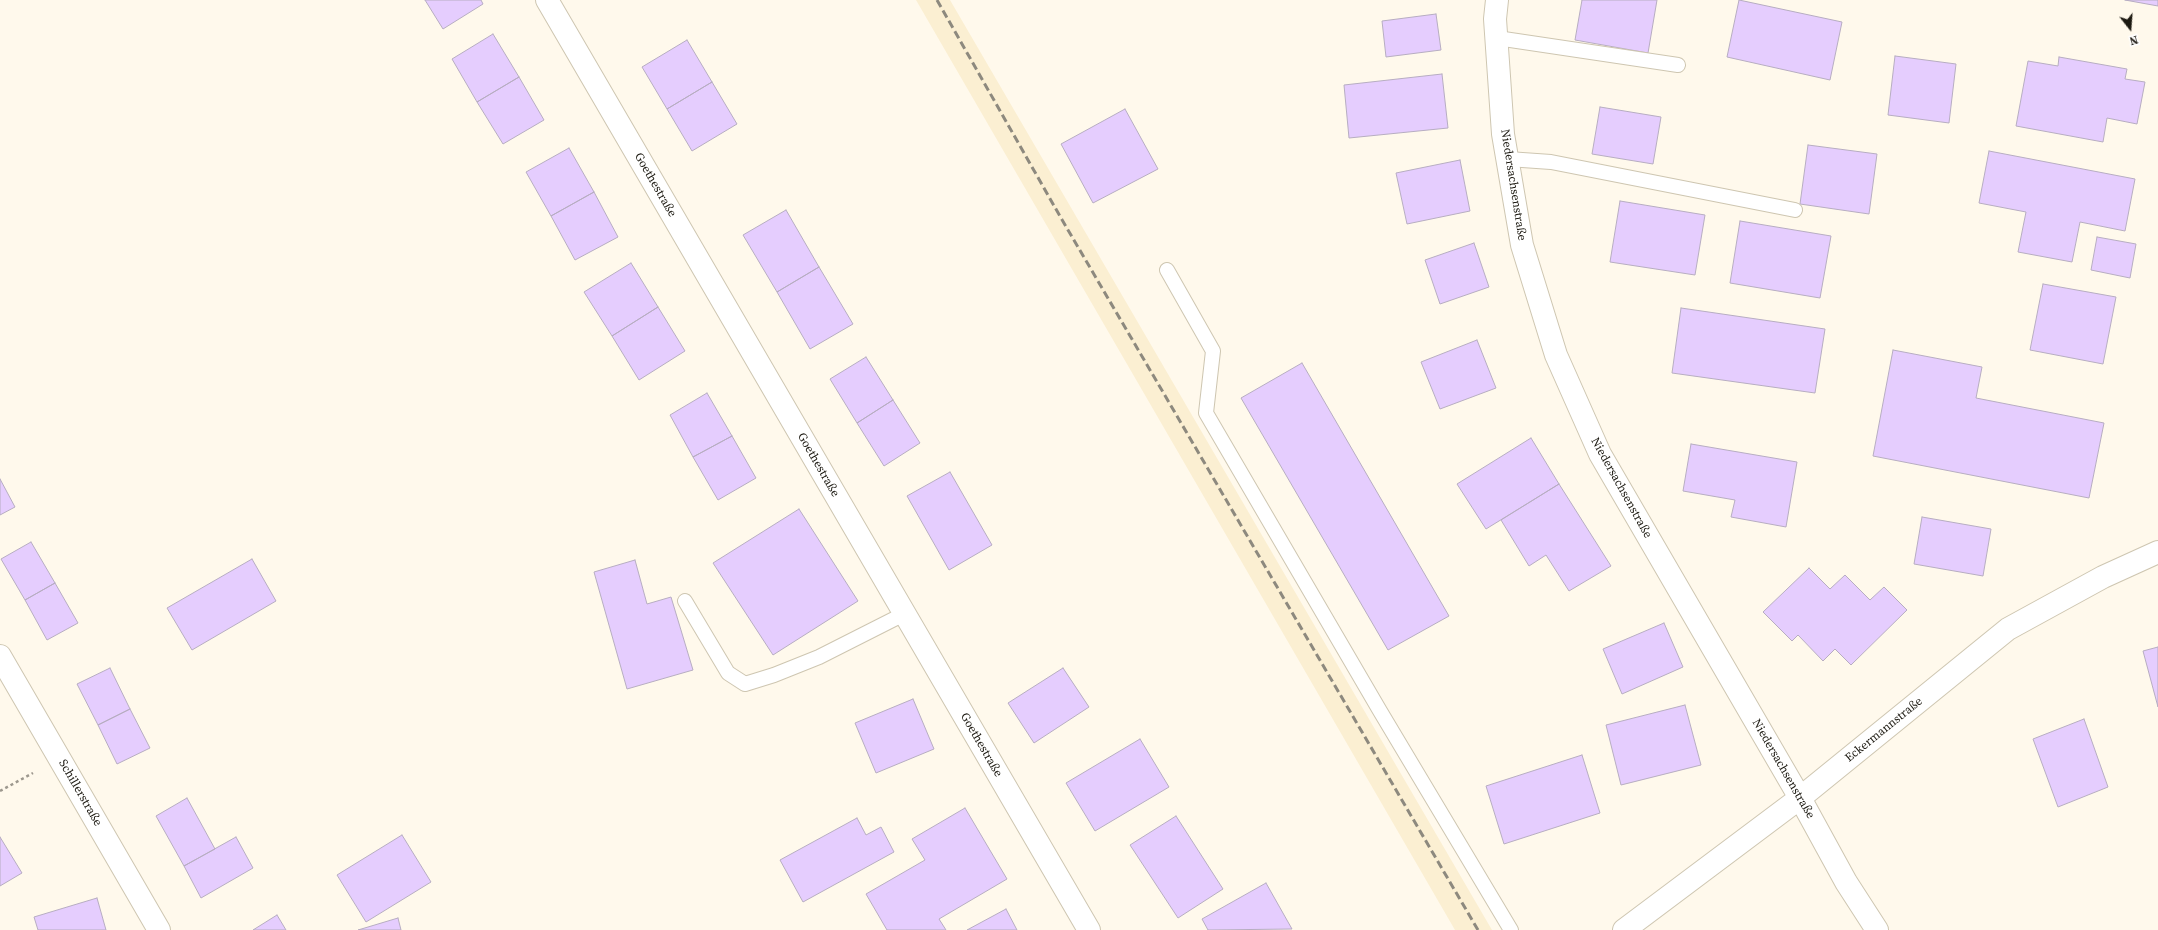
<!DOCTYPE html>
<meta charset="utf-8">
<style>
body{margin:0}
#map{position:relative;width:2158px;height:930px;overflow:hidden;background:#fff9ec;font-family:"Source Serif 4",serif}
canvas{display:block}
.north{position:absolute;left:2110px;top:8px;width:40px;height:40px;-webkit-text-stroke:3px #fff;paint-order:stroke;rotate:163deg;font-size:11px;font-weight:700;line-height:16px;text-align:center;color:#1c1911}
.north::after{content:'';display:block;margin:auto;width:14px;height:18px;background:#1c1911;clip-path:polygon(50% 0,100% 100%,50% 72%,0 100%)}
</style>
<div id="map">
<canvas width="2158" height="930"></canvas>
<div class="north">N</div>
</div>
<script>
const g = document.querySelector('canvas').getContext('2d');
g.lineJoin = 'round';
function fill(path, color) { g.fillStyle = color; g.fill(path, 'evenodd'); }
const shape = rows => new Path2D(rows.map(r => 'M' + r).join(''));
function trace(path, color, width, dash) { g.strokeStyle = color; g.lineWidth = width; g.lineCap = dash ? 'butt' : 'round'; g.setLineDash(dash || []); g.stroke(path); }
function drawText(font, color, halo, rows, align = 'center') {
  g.font = font + ' "Source Serif 4",serif'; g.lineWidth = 3; g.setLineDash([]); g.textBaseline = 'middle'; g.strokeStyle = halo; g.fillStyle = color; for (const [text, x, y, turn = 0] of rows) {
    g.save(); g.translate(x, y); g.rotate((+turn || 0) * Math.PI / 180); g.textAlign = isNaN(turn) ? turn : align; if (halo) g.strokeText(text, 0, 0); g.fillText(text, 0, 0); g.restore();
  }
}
fill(shape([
 [916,0,950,0,1492,930,1455,930]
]), '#fbefd2');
const building = shape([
 [425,0,481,0,483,4,443,29,425,0],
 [1582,0,1657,0,1648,53,1575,40,1582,0],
 [1739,0,1842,22,1830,80,1727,57,1739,0],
 [2125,0,2158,0,2158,6,2125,0],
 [1436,14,1441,50,1386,57,1382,21,1436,14],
 [493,34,519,77,477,102,452,59,493,34],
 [687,40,712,82,667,109,642,67,687,40],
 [1895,56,1956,64,1949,123,1888,115,1895,56],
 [2059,57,2127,69,2125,79,2145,82,2137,124,2107,118,2103,142,2016,126,2028,61,2058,66,2059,57],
 [1442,74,1448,128,1349,138,1344,85,1442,74],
 [519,77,544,120,503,144,477,102,519,77],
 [712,82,737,124,692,151,667,109,712,82],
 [1600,107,1661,117,1653,164,1592,154,1600,107],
 [1125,109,1158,169,1093,203,1061,144,1125,109],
 [1808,145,1877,154,1869,214,1800,204,1808,145],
 [569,148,594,192,551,216,526,172,569,148],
 [1989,151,2135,179,2125,231,2080,222,2072,262,2018,252,2026,212,1979,203,1989,151],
 [1460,160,1470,211,1407,224,1396,173,1460,160],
 [594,192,618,237,575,260,551,216,594,192],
 [1620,201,1705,215,1695,275,1610,262,1620,201],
 [786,210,819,267,777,292,743,235,786,210],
 [1740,221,1831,236,1820,298,1730,283,1740,221],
 [2097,237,2136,244,2130,278,2091,270,2097,237],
 [1474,243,1489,287,1440,304,1425,260,1474,243],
 [631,263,658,307,612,336,584,292,631,263],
 [819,267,853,324,810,349,777,292,819,267],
 [2043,284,2116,297,2103,364,2030,350,2043,284],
 [658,307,685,351,639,380,612,336,658,307],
 [1681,308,1825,329,1815,393,1672,373,1681,308],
 [1477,340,1496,388,1440,409,1421,362,1477,340],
 [1893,350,1982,367,1976,398,2104,423,2089,498,1873,456,1893,350],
 [866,357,893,400,857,423,830,379,866,357],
 [1302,363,1449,616,1388,650,1241,398,1302,363],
 [707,393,732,436,693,457,670,415,707,393],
 [893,400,920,443,884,466,857,423,893,400],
 [732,436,756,478,718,500,693,457,732,436],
 [1531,438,1559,484,1486,529,1457,484,1531,438],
 [1691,444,1797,462,1786,527,1731,517,1735,500,1683,491,1691,444],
 [950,472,992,545,949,570,907,496,950,472],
 [0,479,15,507,0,515,0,479],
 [1559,484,1611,566,1569,591,1546,555,1529,566,1501,520,1559,484],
 [799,509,858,601,773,655,713,563,799,509],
 [1922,517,1991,529,1983,576,1914,564,1922,517],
 [31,542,55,583,25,600,1,559,31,542],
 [252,559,276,601,192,650,167,608,252,559],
 [635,560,647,604,671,597,693,670,627,689,594,572,635,560],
 [1809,568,1830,589,1845,575,1870,600,1884,587,1907,610,1851,665,1835,649,1823,661,1798,635,1792,641,1763,612,1809,568],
 [55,583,78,623,47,640,25,600,55,583],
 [1664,623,1683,667,1622,694,1603,649,1664,623],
 [2158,647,2158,707,2143,651,2158,647],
 [110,668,130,709,98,725,77,684,110,668],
 [1063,668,1089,707,1034,743,1008,703,1063,668],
 [913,699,934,749,876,773,855,723,913,699],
 [1685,705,1701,765,1621,785,1606,725,1685,705],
 [130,709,150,748,117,764,98,725,130,709],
 [2084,719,2108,787,2058,807,2033,739,2084,719],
 [1140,739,1169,787,1095,831,1066,783,1140,739],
 [1582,755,1600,813,1504,844,1486,786,1582,755],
 [187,798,215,849,184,866,156,816,187,798],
 [965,808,1007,879,939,919,946,930,887,930,866,894,925,860,912,839,965,808],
 [1176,816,1223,889,1178,918,1130,845,1176,816],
 [857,818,866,835,881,827,894,852,803,902,780,860,857,818],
 [402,835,431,882,366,922,337,875,402,835],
 [0,837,22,873,0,886,0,837],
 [236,837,253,868,201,898,184,866,236,837],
 [1266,883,1292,929,1208,930,1202,919,1266,883],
 [97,898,106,930,38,930,34,917,97,898],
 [1006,909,1017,930,967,930,1006,909],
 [277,915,286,930,253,930,277,915],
 [398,918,401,930,358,930,398,918]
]);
fill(building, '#e5cdfe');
trace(building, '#b7adc1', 1);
const service = shape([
 [1497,38,1678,65],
 [1508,159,1551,162,1795,210],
 [1167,270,1213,351,1206,413,1380,711,1511,930],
 [685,601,728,673,745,684,774,675,819,657,904,614]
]);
const minor = shape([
 [547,0,1089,930],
 [1497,0,1495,19,1503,134,1522,245,1556,355,1600,454,1800,798,1846,882,1877,930],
 [0,656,159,930],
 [1624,930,1800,798,2008,629,2103,577,2158,552]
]);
trace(service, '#cec6b1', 16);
trace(minor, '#cec6b1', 24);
trace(shape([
 [0,791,33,773]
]), '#9d988e', 2.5, [3, 3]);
trace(service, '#fff', 14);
trace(minor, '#fff', 22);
trace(shape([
 [937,0,1061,218,1478,930]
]), '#8d897e', 3, [8, 4]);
drawText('12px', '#1c1911', '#fff', [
 ["Goethestraße",655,185,60],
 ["Niedersachsenstraße",1513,185,81],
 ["Goethestraße",818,465,60],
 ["Niedersachsenstraße",1621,488,61],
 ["Eckermannstraße",1884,730,-39],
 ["Goethestraße",981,745,60],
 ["Niedersachsenstraße",1783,769,60],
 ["Schillerstraße",80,793,60]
]);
</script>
